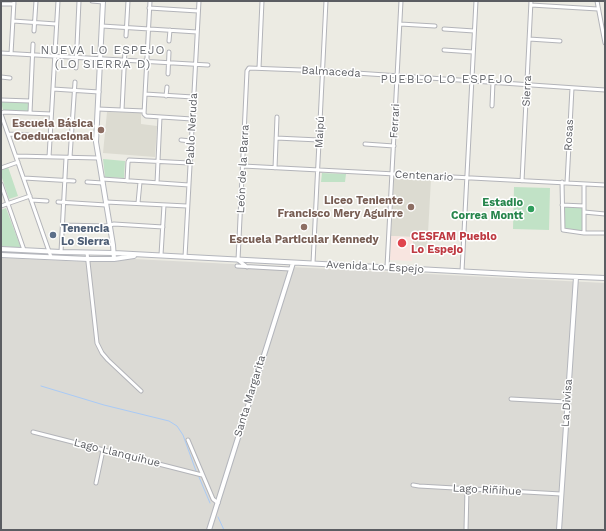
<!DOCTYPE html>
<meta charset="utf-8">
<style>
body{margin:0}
#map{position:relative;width:606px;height:531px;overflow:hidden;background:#ecebe3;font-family:"Work Sans",sans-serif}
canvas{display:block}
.frame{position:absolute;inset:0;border:2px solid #5b5d62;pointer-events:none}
</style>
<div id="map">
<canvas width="606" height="531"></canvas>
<div class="frame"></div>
</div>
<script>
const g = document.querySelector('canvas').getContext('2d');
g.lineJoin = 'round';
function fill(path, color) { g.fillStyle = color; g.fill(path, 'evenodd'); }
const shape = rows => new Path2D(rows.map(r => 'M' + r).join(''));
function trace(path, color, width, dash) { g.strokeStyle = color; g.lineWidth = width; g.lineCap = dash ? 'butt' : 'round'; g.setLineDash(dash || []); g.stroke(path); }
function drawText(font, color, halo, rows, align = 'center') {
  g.font = font + ' "Work Sans",sans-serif'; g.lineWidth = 3; g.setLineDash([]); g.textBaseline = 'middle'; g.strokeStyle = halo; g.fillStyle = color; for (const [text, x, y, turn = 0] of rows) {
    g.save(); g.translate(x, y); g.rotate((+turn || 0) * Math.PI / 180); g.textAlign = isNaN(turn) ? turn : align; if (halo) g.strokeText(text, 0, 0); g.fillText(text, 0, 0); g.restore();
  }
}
fill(shape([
 [1,258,87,262,134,259,605,283,605,530,2,530]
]), '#dbdad5');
fill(shape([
 [107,112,141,113,141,124,157,126,155,157,103,153],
 [396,177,431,179,427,251,413,250,413,237,391,236,394,179]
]), '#dcdbd1');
fill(shape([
 [391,236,413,237,412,261,390,260]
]), '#f8e5e0');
fill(shape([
 [1,102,29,102,28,112,3,110],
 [103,159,125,161,124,178,105,177],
 [8,167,18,196,9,199,1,175,1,170],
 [322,173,346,174,345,182,321,182],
 [514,187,550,188,549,230,513,229],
 [564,206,582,207,583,231,565,229,563,227],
 [6,208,21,248,1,246,1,210]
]), '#c1e2c6');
trace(shape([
 [41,386,104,405,169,421,177,426,183,435,196,471],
 [199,477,210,503],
 [218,517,224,530]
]), '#a9caf6', 1);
const street = shape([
 [92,1,103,2],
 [150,1,144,114,146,116,192,119],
 [597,1,605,43],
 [1,4,14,4],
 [531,5,598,9],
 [149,8,198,11],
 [13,21,56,24],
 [400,24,435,26],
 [102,26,197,32],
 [444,29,474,31],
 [34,31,36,1],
 [126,36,128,1],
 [529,39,560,41],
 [169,41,170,30],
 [444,50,473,52],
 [1,53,208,65],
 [11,54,14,1],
 [76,68,79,1],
 [259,68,262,1],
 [168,74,169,52],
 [1,77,10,78],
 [53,89,99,92],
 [145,94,193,97],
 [166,96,167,87],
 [1,100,30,101],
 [492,106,493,82],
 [98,109,144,111],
 [122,110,125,50],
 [1,113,4,112,51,114],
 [30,113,33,44],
 [1,114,51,257],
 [8,134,28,135],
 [43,136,72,138],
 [276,138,319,140],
 [181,140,191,141],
 [365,144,394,146],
 [16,156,98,158],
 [49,157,58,1],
 [70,157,75,82],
 [243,166,605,185],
 [1,168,18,162],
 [275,168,277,117],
 [24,178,74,181],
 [102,179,189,185],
 [127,181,128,162,129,160,190,163],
 [522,181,531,1],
 [87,182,103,183],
 [562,182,563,230,584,233,605,233],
 [157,183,160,117],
 [567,183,572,88],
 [1,184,24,250],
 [31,200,47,201],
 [58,202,106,205],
 [106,202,187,206],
 [138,203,140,182],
 [562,205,584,206],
 [1,206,30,196],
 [584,212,605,214],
 [63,225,106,226,114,224,163,227],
 [584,233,584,184],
 [61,252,66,158],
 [87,253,97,343,102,353,108,360,141,391],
 [161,255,164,205],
 [185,257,199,1],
 [313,263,326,1],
 [237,266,290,269],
 [247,267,238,260,247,71,249,68,327,71,605,90],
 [387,267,401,1],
 [462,271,476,1],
 [511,399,567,402],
 [33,432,202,475],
 [188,440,213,499,218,503],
 [96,483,103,450],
 [413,485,419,486,561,494],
 [466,530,467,489]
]);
const secondary = shape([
 [103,1,96,142,113,245,114,259],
 [1,249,61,252,114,253,530,275,605,278],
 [1,255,88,259,114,259,134,256],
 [209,530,293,263],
 [559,530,576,277]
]);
trace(street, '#b3b4b9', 5);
trace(secondary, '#b4b6bc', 6);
trace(street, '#fff', 3);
trace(secondary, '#fff', 4);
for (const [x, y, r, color] of [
 [101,130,4,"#8d6e63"],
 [411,207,4,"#8d6e63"],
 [531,209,4,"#2e9e5b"],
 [304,227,4,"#8d6e63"],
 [53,235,4,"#5c6f8a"],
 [402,243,5,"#e0444e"]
]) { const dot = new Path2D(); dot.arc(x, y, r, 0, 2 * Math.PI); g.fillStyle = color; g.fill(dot); trace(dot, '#fff', 1.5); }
drawText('11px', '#5b5d62', '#fff', [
 ["Balmaceda",331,72,3],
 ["Sierra",527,91,-87],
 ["Ferrari",395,121,-87],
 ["Pablo Neruda",192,129,-87],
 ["Maipú",320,132,-87],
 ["Rosas",569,135,-87],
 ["León de la Barra",243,169,-87],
 ["Centenario",424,176,3],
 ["Avenida Lo Espejo",375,267,3],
 ["Santa Margarita",250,396,-73],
 ["La Divisa",567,403,-86],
 ["Lago Llanquihue",117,453,14],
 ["Lago Riñihue",487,490,3]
]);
drawText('bold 11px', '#785e54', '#fff', [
 ["Escuela Básica",93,124],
 ["Coeducacional",93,137],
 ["Liceo Teniente",403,201],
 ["Francisco Mery Aguirre",403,214],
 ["Escuela Particular Kennedy",304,240,"center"]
], 'right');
drawText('bold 11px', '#27864d', '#fff', [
 ["Estadio",523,203],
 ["Correa Montt",523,216]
], 'right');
drawText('bold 11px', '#4e5e75', '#fff', [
 ["Tenencia",61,229],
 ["Lo Sierra",61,242]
], 'left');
drawText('bold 11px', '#be3a42', '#fff', [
 ["CESFAM Pueblo",411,237],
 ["Lo Espejo",411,250]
], 'left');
g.letterSpacing = '1px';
drawText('12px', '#6c6f74', '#fff', [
 ["NUEVA LO ESPEJO",103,50],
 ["(LO SIERRA D)",103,64],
 ["PUEBLO LO ESPEJO",447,79]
]);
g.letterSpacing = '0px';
</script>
